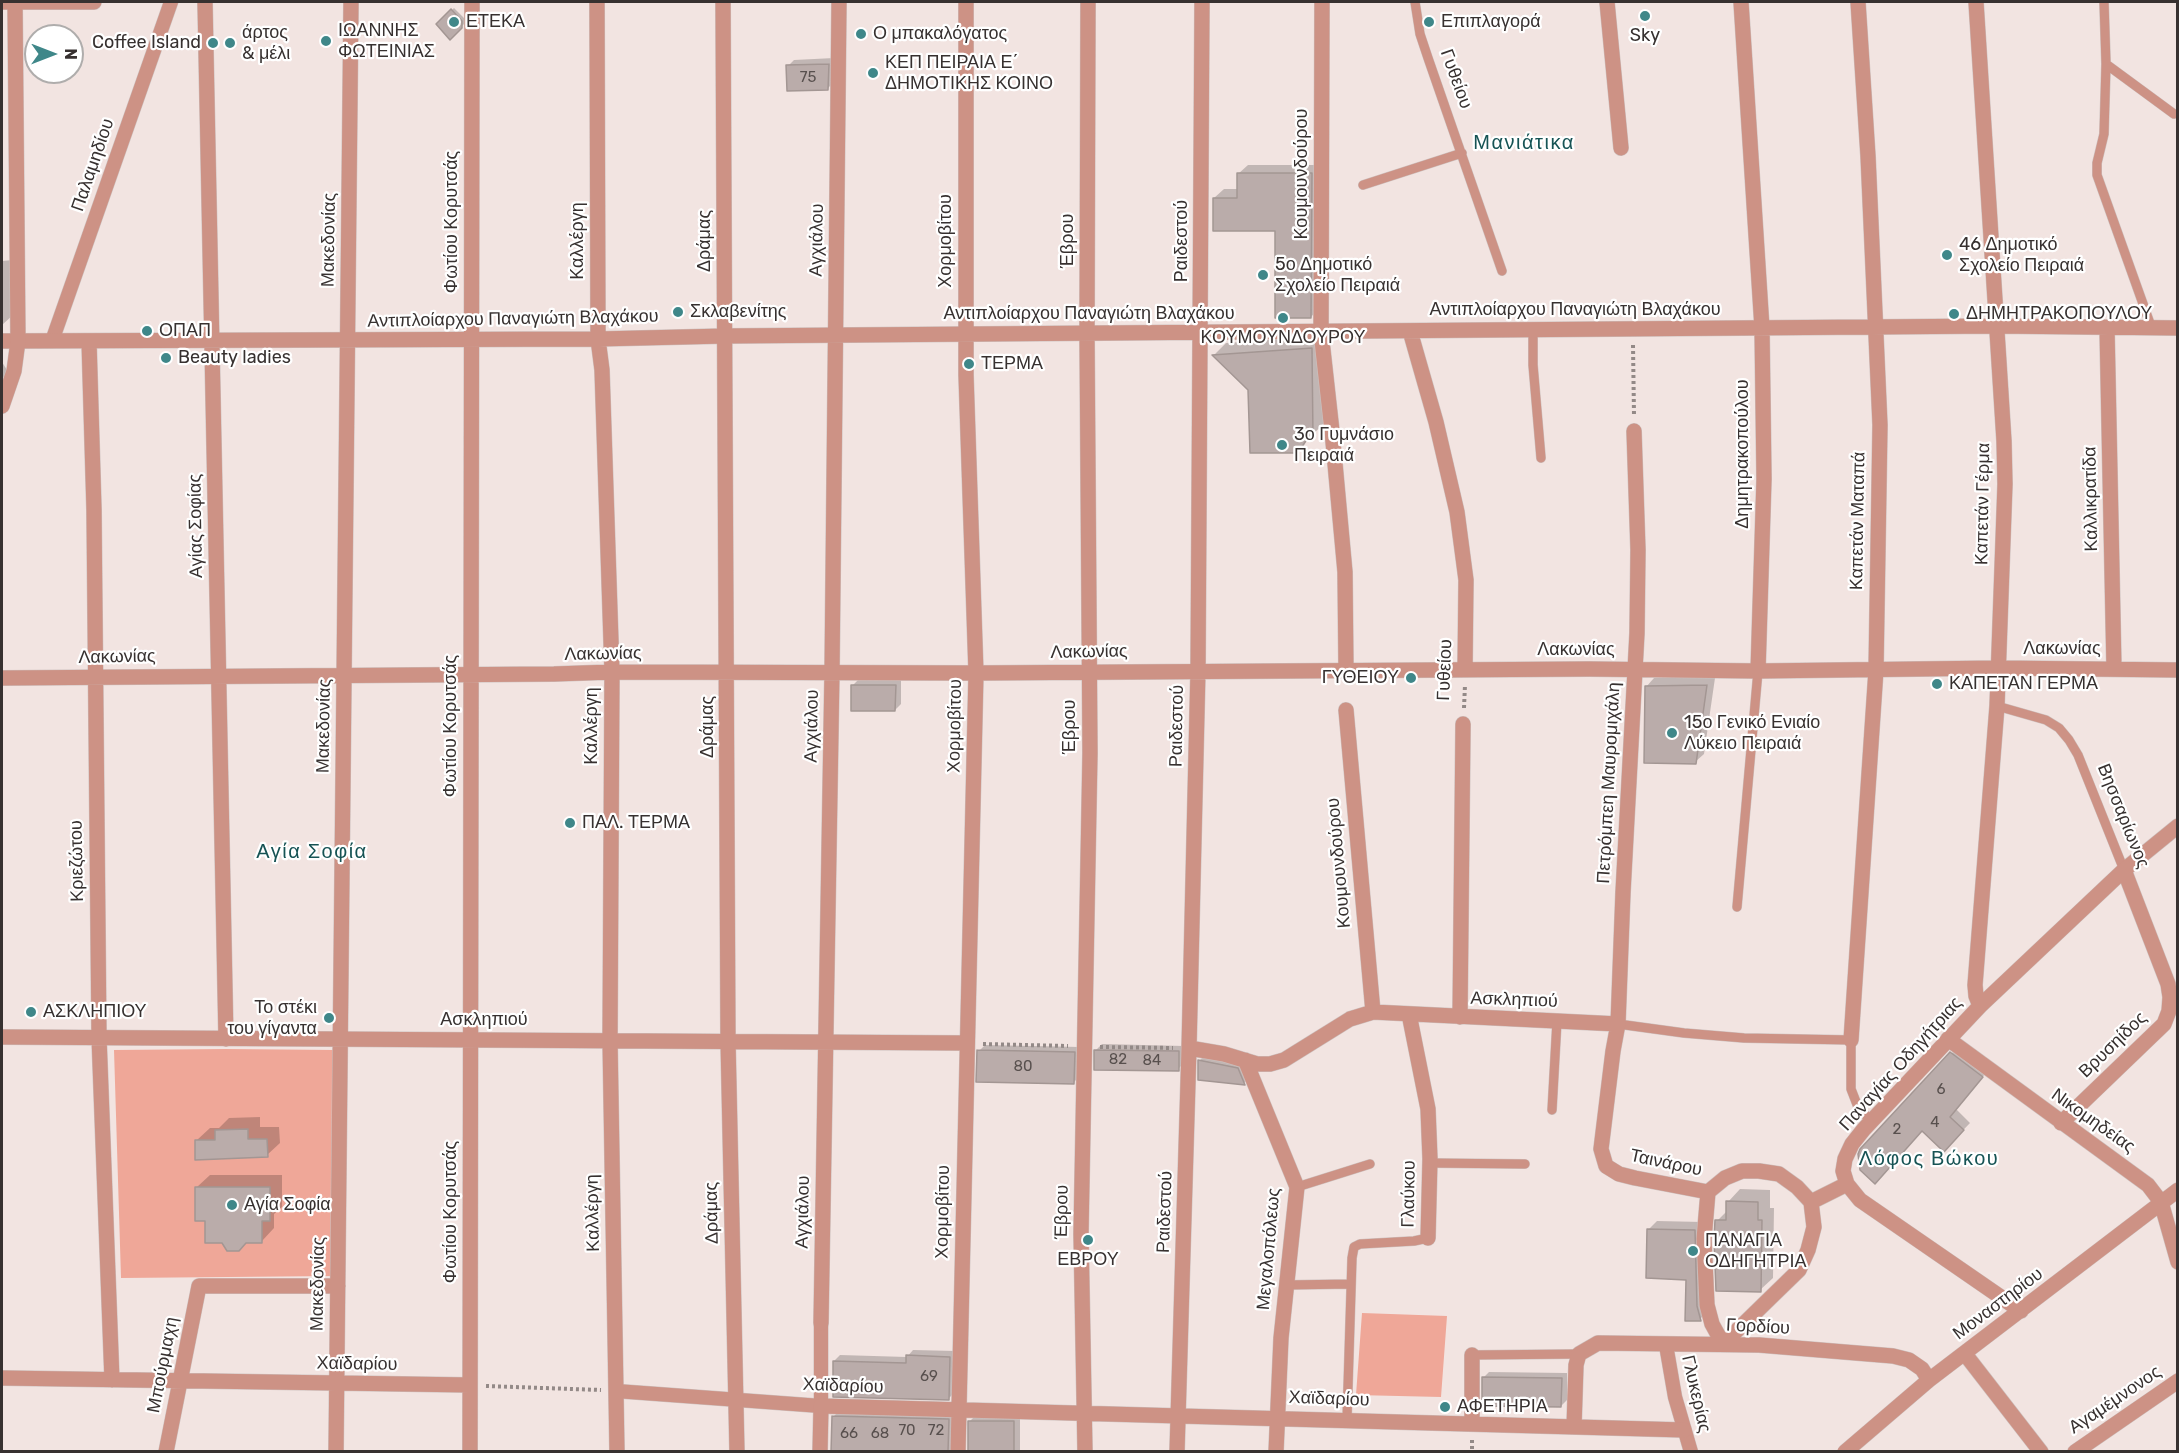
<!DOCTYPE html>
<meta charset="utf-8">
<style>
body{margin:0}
#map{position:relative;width:2179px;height:1453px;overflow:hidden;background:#f2e4e1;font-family:Rubik,sans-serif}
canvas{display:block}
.frame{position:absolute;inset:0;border:3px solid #373130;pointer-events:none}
.north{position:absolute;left:24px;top:24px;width:60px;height:60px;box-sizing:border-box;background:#fff;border:2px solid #afadac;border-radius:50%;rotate:90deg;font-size:16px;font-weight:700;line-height:24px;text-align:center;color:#373130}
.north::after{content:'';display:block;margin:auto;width:21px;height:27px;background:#3f8789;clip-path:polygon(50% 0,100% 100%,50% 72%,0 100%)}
</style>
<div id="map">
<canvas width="2179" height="1453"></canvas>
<div class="frame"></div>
<div class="north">N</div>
</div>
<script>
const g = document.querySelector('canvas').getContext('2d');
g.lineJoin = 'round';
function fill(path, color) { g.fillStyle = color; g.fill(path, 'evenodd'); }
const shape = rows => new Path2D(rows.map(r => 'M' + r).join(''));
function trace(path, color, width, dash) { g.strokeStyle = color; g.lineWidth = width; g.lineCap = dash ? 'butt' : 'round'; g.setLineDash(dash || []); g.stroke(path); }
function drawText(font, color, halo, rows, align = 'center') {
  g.font = font + ' Rubik,sans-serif'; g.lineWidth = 4.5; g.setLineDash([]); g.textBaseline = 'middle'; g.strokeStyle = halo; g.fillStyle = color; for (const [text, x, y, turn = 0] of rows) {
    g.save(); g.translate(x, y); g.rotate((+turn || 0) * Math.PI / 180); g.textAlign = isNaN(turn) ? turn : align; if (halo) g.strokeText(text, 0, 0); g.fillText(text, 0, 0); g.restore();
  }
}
fill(shape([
 [226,1049,335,1050,334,1276,121,1278,114,1050],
 [1362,1313,1447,1316,1441,1397,1356,1395]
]), '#efa798');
fill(shape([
 [454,8,464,18,464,24,450,38,438,24],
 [834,58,834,82,828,88,788,66,794,60],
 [1248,165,1320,165,1320,307,1311,317,1276,230,1214,198,1224,189,1238,189,1238,174],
 [13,260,13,315,2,325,2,261],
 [1324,336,1325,422,1299,449,1250,389,1214,355,1226,343],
 [2,362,7,370,2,381],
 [1654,678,1715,678,1704,754,1695,762,1646,687],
 [858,680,901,680,901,704,895,710,852,686],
 [1102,1044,1184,1046,1184,1063,1178,1069,1096,1050],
 [985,1045,1080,1047,1079,1077,1073,1083,979,1051],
 [1958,1047,1989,1069,1956,1109,1970,1123,1944,1150,1951,1054],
 [1206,1054,1244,1063,1250,1077,1244,1083,1199,1079,1200,1060],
 [260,1117,260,1127,279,1127,280,1143,267,1155,197,1140,210,1128,219,1128,229,1118],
 [210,1175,282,1175,282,1207,274,1214,274,1228,262,1241,206,1220,197,1187],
 [1740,1189,1770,1190,1770,1208,1774,1208,1773,1278,1760,1290,1717,1221,1728,1210,1728,1202],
 [1657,1221,1703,1222,1708,1311,1700,1319,1687,1278,1649,1229],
 [913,1350,956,1351,955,1392,949,1398,834,1361,840,1355,907,1357],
 [1489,1372,1567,1373,1567,1400,1561,1406,1483,1378],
 [839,1411,954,1414,957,1452,833,1452,833,1417],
 [976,1415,1020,1416,1020,1452,969,1452,970,1421]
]), '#0003');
const building = shape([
 [451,9,462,21,462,28,450,40,436,24,451,9],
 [829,64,828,90,787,91,786,65,829,64],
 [1237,173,1312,173,1311,318,1275,318,1275,231,1213,231,1213,198,1237,198,1237,173],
 [1312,348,1313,436,1309,436,1300,450,1296,453,1250,453,1248,390,1212,355,1312,348],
 [851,685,896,685,895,711,851,711,851,685],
 [1707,685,1696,764,1644,763,1645,686,1707,685],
 [977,1050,1075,1052,1074,1084,976,1082,977,1050],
 [1094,1050,1179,1051,1179,1071,1094,1070,1094,1050],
 [1950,1052,1983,1077,1950,1117,1964,1130,1944,1152,1922,1131,1875,1184,1860,1170,1858,1154,1860,1149,1950,1052],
 [1198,1060,1238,1068,1245,1085,1198,1080,1198,1060],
 [248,1129,248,1139,267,1139,268,1157,195,1160,195,1140,215,1140,215,1130,248,1129],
 [195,1187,270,1187,270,1221,262,1221,262,1243,246,1243,239,1251,227,1251,222,1243,205,1243,205,1221,195,1221,195,1187],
 [1726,1201,1758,1202,1758,1220,1762,1220,1761,1292,1716,1291,1714,1239,1715,1220,1726,1220,1726,1201],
 [1647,1229,1695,1230,1697,1306,1701,1321,1685,1321,1686,1280,1646,1278,1647,1229],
 [906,1355,950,1357,949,1400,833,1397,833,1361,906,1363,906,1355],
 [1482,1377,1562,1378,1561,1407,1482,1406,1482,1377],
 [832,1416,949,1419,948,1452,831,1452,832,1416],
 [968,1421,1014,1421,1014,1452,968,1452,968,1421]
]);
fill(building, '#baacaa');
trace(building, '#a39693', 1.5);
const service = shape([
 [1415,2,1420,34,1428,58,1502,271],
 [2104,2,2106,64,2104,134,2097,163,2097,175,2152,329],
 [2106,64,2174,114],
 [1363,185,1462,153],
 [1533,330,1533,365,1541,458],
 [1997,706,2046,720,2059,728,2069,740,2078,755,2124,870],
 [1737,907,1758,671],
 [1618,1024,1684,1033,1744,1038,1851,1040,1851,1089,1858,1107,1872,1122],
 [1552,1110,1557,1021],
 [1429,1163,1525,1164],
 [1297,1187,1370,1164],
 [1286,1285,1351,1284],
 [1472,1355,1579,1354],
 [1347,1419,1352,1258,1354,1247,1360,1244,1414,1241,1428,1238]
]);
const pedestrian = shape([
 [52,341,171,2],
 [1666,1345,1675,1397,1691,1452],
 [616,1391,821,1406,821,1323]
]);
const minor = shape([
 [205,2,226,1039],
 [597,2,598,339,602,370,612,672,610,1040,617,1452],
 [723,2,728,1041,737,1452],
 [1322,2,1321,332,1332,431,1345,572,1346,670],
 [1607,2,1621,148],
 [1741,2,1762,328,1764,479,1758,671],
 [1976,2,2004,441,2005,484,1997,706,1975,985,1976,996,1980,1006],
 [2107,328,2114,669],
 [1410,331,1436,422,1457,512,1466,580,1465,670],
 [2,341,598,339,725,336,1996,326,2178,328],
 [89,341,94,510,99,1037,112,1380],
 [1634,431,1638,550,1637,633,1623,892,1618,1024,1613,1051,1601,1149,1606,1166,1619,1174,1635,1178,1708,1192,1725,1178,1742,1171,1759,1171,1779,1174,1797,1187,1811,1202],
 [2,678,554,674,612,672,976,673,1589,669,1758,671,1998,668,2178,670],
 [1346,710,1373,1012],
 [1409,1014,1428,1109,1430,1159,1428,1238],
 [1460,1017,1463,724],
 [2,1037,966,1043],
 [1948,1039,2148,1185,2161,1202,2178,1262],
 [1851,1040,1876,670,1880,425,1868,156,1858,2],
 [1189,1048,1224,1054,1257,1064,1270,1064,1284,1060,1350,1019,1373,1012,1618,1024],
 [1245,1060,1297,1187,1281,1338,1276,1452],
 [2061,1123,2164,1024,2169,1011,2170,997,2168,984,2124,870],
 [1708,1192,1704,1239,1707,1305,1712,1324,1723,1344],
 [1811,1202,1847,1184],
 [2021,1311,1860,1200,1847,1184,1843,1171,1845,1159,1852,1144,1864,1129,1980,1006,2124,870,2178,826],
 [821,1323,832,672,839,2],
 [1723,1344,1799,1270,1808,1250,1814,1227,1811,1202],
 [1965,1354,2041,1452],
 [1472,1355,1472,1424],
 [2,1378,470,1385],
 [1574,1427,1576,1365,1579,1354,1598,1343,1759,1345,1893,1356,1909,1360,1922,1369,1929,1380],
 [166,1452,199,1286,338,1286],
 [336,1452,351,2],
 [470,1452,472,2],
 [820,1452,821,1406,1684,1430],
 [958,1452,976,673,966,375,966,2],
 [1085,1452,1081,1234,1090,753,1087,334,1088,2],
 [1177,1452,1189,1048,1198,670,1202,2],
 [1845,1452,1929,1380,2178,1190],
 [2075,1452,2178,1381]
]);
const tertiary = shape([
 [2,2,94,2],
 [2,406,14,371,18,341,15,2]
]);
trace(service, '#cdc0be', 10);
trace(pedestrian, '#cdc0be', 15);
trace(minor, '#cdc0be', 16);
trace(tertiary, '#cdc0be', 16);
trace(shape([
 [1633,345,1634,415],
 [1464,708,1465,685],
 [983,1044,1068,1046],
 [1100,1047,1173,1048],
 [486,1386,601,1390],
 [1472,1440,1472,1452]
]), '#938987', 4, [3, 3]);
trace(service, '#cd9285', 9);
trace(pedestrian, '#cd9285', 14);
trace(minor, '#cd9285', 15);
trace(tertiary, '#cd9285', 15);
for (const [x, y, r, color] of [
 [1645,16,6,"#3f8789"],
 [454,22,6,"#3f8789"],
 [1429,22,6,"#3f8789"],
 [861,34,6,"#3f8789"],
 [326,41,6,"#3f8789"],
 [213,43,6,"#3f8789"],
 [230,43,6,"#3f8789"],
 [873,73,6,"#3f8789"],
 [1947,255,6,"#3f8789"],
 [1263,275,6,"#3f8789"],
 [678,312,6,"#3f8789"],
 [1954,314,6,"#3f8789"],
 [1283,318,6,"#3f8789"],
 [147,331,6,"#3f8789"],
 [166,358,6,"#3f8789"],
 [969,364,6,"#3f8789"],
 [1282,445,6,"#3f8789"],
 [1411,678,6,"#3f8789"],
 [1937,684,6,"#3f8789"],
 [1672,733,6,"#3f8789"],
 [570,823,6,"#3f8789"],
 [31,1012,6,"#3f8789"],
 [329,1018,6,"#3f8789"],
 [232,1205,6,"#3f8789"],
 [1088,1240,6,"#3f8789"],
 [1693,1251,6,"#3f8789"],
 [1445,1407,6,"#3f8789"]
]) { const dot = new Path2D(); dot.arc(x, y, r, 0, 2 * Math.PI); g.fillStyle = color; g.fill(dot); trace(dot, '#fff', 2); }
drawText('15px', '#58504e', null, [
 ["75",808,78],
 ["82",1118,1060],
 ["84",1152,1061],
 ["80",1023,1067],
 ["6",1941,1090],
 ["4",1935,1123],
 ["2",1897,1130],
 ["69",929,1377],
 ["70",907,1431],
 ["72",936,1431],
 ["66",849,1434],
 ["68",880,1434]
]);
drawText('18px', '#373130', '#fff', [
 ["ΕΤΕΚΑ",466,22],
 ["Επιπλαγορά",1441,22],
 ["ΙΩΑΝΝΗΣ",338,31],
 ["ΦΩΤΕΙΝΙΑΣ",338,52],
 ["άρτος",242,33],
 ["& μέλι",242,54],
 ["Ο μπακαλόγατος",873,34],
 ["Sky",1645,36,"center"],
 ["Coffee Island",201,43,"right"],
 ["ΚΕΠ ΠΕΙΡΑΙΑ Ε΄",885,63],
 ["ΔΗΜΟΤΙΚΗΣ ΚΟΙΝΟ",885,84],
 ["46 Δημοτικό",1959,245],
 ["Σχολείο Πειραιά",1959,266],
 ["5ο Δημοτικό",1275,265],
 ["Σχολείο Πειραιά",1275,286],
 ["Σκλαβενίτης",690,312],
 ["ΔΗΜΗΤΡΑΚΟΠΟΥΛΟΥ",1966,314],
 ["ΟΠΑΠ",159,331],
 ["ΚΟΥΜΟΥΝΔΟΥΡΟΥ",1283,338,"center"],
 ["Beauty ladies",178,358],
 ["ΤΕΡΜΑ",981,364],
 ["3ο Γυμνάσιο",1294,435],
 ["Πειραιά",1294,456],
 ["ΓΥΘΕΙΟΥ",1399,678,"right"],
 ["ΚΑΠΕΤΑΝ ΓΕΡΜΑ",1949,684],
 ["15ο Γενικό Ενιαίο",1684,723],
 ["Λύκειο Πειραιά",1684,744],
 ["ΠΑΛ. ΤΕΡΜΑ",582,823],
 ["Το στέκι",317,1008,"right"],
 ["του γίγαντα",317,1029,"right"],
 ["ΑΣΚΛΗΠΙΟΥ",43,1012],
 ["Αγία Σοφία",244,1205],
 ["ΠΑΝΑΓΙΑ",1705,1241],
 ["ΟΔΗΓΗΤΡΙΑ",1705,1262],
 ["ΕΒΡΟΥ",1088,1260,"center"],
 ["ΑΦΕΤΗΡΙΑ",1457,1407]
], 'left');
drawText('18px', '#373130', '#fff', [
 ["Γυθείου",1456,79,70],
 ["Παλαμηδίου",93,165,-71],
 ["Κουμουνδούρου",1302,174,-90],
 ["Φωτίου Κορυτσάς",452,222,-90],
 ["Μακεδονίας",329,240,-89],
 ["Αγχιάλου",817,240,-89],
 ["Καλλέργη",578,241,-90],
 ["Δράμας",705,241,-90],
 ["Χορμοβίτου",946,241,-90],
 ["Έβρου",1068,241,-90],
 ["Ραιδεστού",1182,241,-90],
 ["Αντιπλοίαρχου Παναγιώτη Βλαχάκου",1575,310],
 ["Αντιπλοίαρχου Παναγιώτη Βλαχάκου",1089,314],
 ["Αντιπλοίαρχου Παναγιώτη Βλαχάκου",513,319,-1],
 ["Δημητρακοπούλου",1743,454,-90],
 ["Καλλικρατίδα",2091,499,-91],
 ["Καπετάν Γέρμα",1983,504,-89],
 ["Καπετάν Ματαπά",1858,521,-89],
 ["Αγίας Σοφίας",196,526,-91],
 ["Λακωνίας",2062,649],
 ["Λακωνίας",1576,650],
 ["Λακωνίας",1089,652,-1],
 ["Λακωνίας",603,654,-1],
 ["Λακωνίας",117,657,-1],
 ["Γυθείου",1445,670,-88],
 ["Μακεδονίας",324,726,-89],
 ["Φωτίου Κορυτσάς",451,726,-90],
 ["Καλλέργη",592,726,-90],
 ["Αγχιάλου",812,726,-89],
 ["Χορμοβίτου",955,726,-89],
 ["Ραιδεστού",1177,726,-89],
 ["Δράμας",708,727,-90],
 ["Έβρου",1070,727,-90],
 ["Πετρόμπεη Μαυρομιχάλη",1609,783,-87],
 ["Βησσαρίωνος",2123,816,68],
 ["Κριεζώτου",77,861,-91],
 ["Κουμουνδούρου",1339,863,-95],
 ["Ασκληπιού",1514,1000,2],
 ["Ασκληπιού",484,1020],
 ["Βρυσηίδος",2113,1045,-44],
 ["Παναγίας Οδηγήτριας",1901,1064,-48],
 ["Νικομηδείας",2093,1121,35],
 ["Ταινάρου",1666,1163,12],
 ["Γλαύκου",1409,1194,-89],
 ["Φωτίου Κορυτσάς",451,1212,-90],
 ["Αγχιάλου",803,1212,-89],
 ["Χορμοβίτου",943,1212,-89],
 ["Έβρου",1062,1212,-89],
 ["Ραιδεστού",1165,1212,-88],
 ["Καλλέργη",593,1213,-91],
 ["Δράμας",712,1213,-91],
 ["Μεγαλοπόλεως",1269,1249,-85],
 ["Μακεδονίας",318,1284,-89],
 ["Μοναστηρίου",1998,1304,-37],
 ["Γορδίου",1758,1327,3],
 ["Χαϊδαρίου",357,1364,1],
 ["Μπούρμαχη",163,1365,-79],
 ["Χαϊδαρίου",843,1386,2],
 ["Γλυκερίας",1696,1394,77],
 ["Χαϊδαρίου",1329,1399,2],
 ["Αγαμέμνονος",2115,1400,-34]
]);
g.letterSpacing = '1.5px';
drawText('20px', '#165354', '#fff', [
 ["Μανιάτικα",1524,143],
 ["Αγία Σοφία",312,852],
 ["Λόφος Βώκου",1929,1159]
]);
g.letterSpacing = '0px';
</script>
